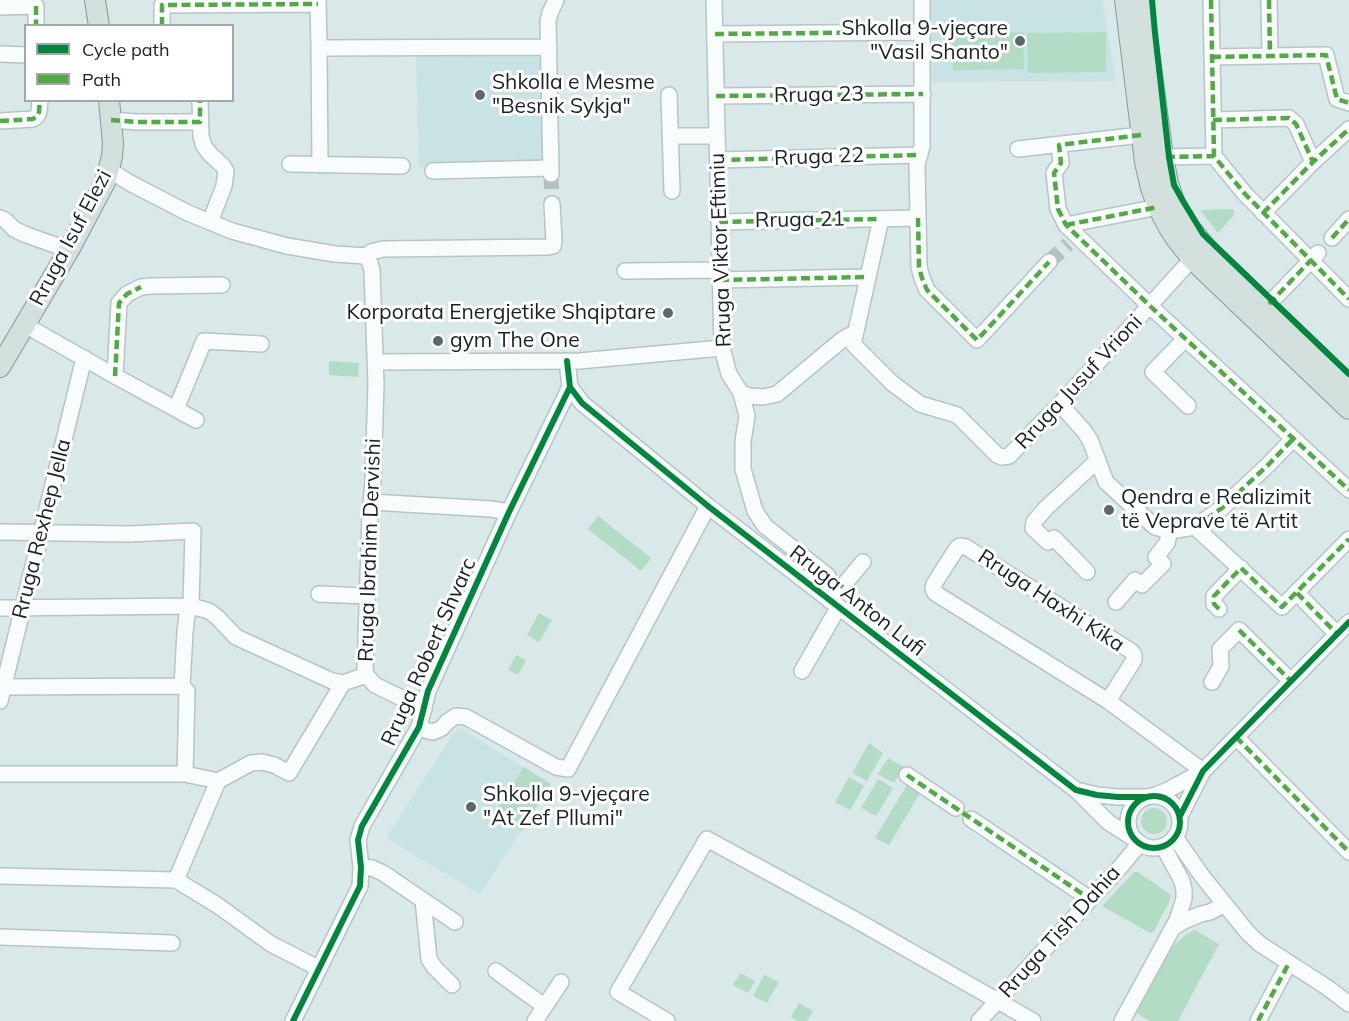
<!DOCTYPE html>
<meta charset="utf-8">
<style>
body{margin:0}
#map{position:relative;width:1349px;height:1021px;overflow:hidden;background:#d9e9e9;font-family:Mulish,sans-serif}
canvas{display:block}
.legend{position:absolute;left:24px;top:24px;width:210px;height:78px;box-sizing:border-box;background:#fff;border:2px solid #a3a7a7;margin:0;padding:8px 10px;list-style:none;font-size:18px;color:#182223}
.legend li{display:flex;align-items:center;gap:12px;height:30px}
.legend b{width:30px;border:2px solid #a3a7a7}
</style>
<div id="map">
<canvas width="1349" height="1021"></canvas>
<ul class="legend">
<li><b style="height:8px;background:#00873e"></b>Cycle path</li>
<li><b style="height:8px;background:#52aa43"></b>Path</li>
</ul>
</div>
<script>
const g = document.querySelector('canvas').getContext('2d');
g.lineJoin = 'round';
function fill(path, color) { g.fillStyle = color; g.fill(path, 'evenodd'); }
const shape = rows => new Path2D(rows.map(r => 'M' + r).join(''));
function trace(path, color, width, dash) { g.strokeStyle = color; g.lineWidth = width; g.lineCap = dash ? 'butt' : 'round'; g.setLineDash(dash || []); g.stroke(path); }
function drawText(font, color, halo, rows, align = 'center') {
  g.font = font + ' Mulish,sans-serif'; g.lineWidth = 6; g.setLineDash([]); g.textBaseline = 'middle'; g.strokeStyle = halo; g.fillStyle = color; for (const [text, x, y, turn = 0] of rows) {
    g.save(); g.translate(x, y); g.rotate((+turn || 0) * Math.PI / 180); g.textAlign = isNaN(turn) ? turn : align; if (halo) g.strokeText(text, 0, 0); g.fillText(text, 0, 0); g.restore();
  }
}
fill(shape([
 [930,0,1102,0,1116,81,932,82],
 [538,53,542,61,542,164,419,167,416,55],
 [458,727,551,784,480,894,386,838]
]), '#c7e3e3');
fill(shape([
 [1023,32,1024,69,953,70,952,34],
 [1106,32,1106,72,1028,73,1027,33],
 [1232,209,1234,210,1234,215,1218,233,1217,232,1200,210],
 [329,361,359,363,358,377,329,375],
 [598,516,651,558,641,571,588,529],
 [539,613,552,620,539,642,527,635],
 [516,655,526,660,518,675,508,670],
 [869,743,883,753,867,781,852,773],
 [888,758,904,767,894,783,878,774],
 [524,767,551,784,522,831,494,814],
 [849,777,864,786,850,810,835,802],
 [878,779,893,788,876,816,861,808],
 [907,785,920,793,889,845,875,838],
 '1141 821a13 13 0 1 1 26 0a13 13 0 1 1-26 0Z',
 [1134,872,1138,872,1171,895,1169,902,1154,931,1150,933,1102,906],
 [1195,930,1219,944,1178,1021,1150,1021,1136,1013,1164,958,1173,946,1183,937],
 [740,973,755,981,748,993,733,985],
 [764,975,779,982,767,1003,753,996],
 [799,1003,813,1011,807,1021,797,1021,791,1017]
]), '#b2dcc4');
trace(shape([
 [551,174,552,204],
 [1049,262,1068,244]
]), '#b2c1c1', 15, [15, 8]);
const minor = shape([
 [318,0,319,48,549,47],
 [714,0,722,348,729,374,741,393,747,416,743,441,743,469,755,511,765,526,828,576],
 [922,0,922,146,917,164,918,218,919,267,922,278,927,290,977,340,1049,262],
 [1211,0,1214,156,1245,194,1349,299],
 [1269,0,1270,56],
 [0,7,36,6,36,26],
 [162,26,162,5,318,4],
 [715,34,922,32],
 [319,48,320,165],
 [0,54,26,55],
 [1212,57,1326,55,1337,99,1349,103],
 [669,95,672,191],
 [716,96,923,94],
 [200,100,201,136,204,146,210,154,223,166,226,171,224,186,210,222],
 [111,120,136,122,200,122],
 [1213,120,1289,118,1296,124,1313,162],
 [0,121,33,119,37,116,39,112,40,100],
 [671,136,717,136],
 [1059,145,1061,163,1054,173,1058,209,1066,225,1150,306,1349,490],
 [1018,149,1141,135],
 [1163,157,1214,156],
 [718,160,920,155],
 [290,164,402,166],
 [109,170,130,183,188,213,232,231,287,246,335,254,366,256,371,252,383,249,548,247,553,246,554,241,552,204],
 [433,171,551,168],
 [551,174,548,21,550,13,556,0],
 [1263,213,1313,162,1349,129],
 [0,218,5,220,14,229,24,234,69,250],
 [881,219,854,340,854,345,892,383,920,404,957,415,997,455,1002,457,1009,456,1060,404,1192,259],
 [719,222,918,218],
 [1066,225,1158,207],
 [1332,238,1349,219],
 [625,271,719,270],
 [720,280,868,277],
 [1267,306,1318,253],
 [25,325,115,376,196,420],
 [1185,339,1153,372,1188,406],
 [375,362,579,361,722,348],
 [115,376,119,303,127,294,141,287,151,286,222,285],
 [570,387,582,403,708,506,1076,790,1108,822,1136,840],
 [741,393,750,396,763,397,777,394,843,339,855,333],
 [1060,404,1084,431,1090,440,1106,482,1155,527,1170,531,1195,527,1282,607,1349,539],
 [176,409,204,341,261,344],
 [371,502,491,509,509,512],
 [1195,527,1222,508,1268,465,1293,439],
 [0,532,129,534,193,531,191,606,187,615,185,632,182,686],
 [960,546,966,547,1131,651,1134,655,1134,660,1108,701,935,593,933,589,934,584,957,548,960,546],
 [1087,572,1054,538,1048,542,1033,528,1034,522,1046,508,1098,460],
 [1297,593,1337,634],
 [319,594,367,596],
 [830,601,863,562],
 [1116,602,1135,580,1142,585,1163,564,1156,557,1167,543,1170,531],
 [0,608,191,606,209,611,217,617,236,637,332,681,343,683],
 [1219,609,1214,604,1214,596,1241,568],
 [802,671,838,608],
 [366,675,365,669,370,515,373,481,376,384,372,270,370,263,366,256],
 [366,675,375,685,424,709],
 [1212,682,1221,666,1220,649,1239,630,1291,681],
 [182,686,187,691,185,774],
 [0,687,182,686],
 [0,701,84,358],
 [1108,701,1203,771],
 [419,727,428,731,433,732,442,728,447,722,456,716,466,717,556,767,568,769,708,506],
 [1236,737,1349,852],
 [0,774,185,774,218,781],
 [907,775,956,808],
 [1076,790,1097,795,1118,797,1145,797],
 [1153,796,1168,790,1203,771],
 '1128 822a26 26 0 1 1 52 0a26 26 0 1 1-52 0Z',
 [1180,816,1203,771,1349,622],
 [971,819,1090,899],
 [1175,837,1202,876,1248,933,1260,944,1328,988,1349,1004],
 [361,867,372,868,383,873,455,922],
 [0,876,176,880,217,905,271,944,318,968],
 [176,880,218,781,251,763,262,762,274,765,289,773,343,683,366,675],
 [423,900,429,959,434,967,452,985],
 [1173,928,1184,921,1201,914,1210,912,1225,904],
 [0,937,172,943],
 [496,971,544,1006],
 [293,1021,360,886,361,867,358,840,362,826,419,727,428,691,509,512,570,387,567,361],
 [535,1021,561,982],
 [667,1021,618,992,707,839,854,919,1033,1021],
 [979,1021,1122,865,1140,843],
 [1122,1021,1177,920,1184,899,1184,890,1182,881,1163,846],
 [1258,1021,1289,963]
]);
const major = shape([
 [95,0,99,26],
 [1125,0,1145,162,1151,188,1158,207,1169,228,1177,240,1192,259,1349,409],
 [1142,0,1163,157,1168,183,1175,204,1185,222,1208,250,1349,385],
 [0,367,69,250,105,182,112,157,113,143,109,100]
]);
trace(minor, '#b8c4c4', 18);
trace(major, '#829a97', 22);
trace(minor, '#f9fcfc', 15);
trace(major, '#d4e0de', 20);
trace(shape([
 [1211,0,1214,156,1245,194,1349,299],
 [1269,0,1270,56],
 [36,6,36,26],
 [162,26,162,5,318,4],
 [715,34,922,32],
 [1212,57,1326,55,1337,99,1349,103],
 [716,96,923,94],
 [111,120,136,122,200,122,200,100],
 [1213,120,1289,118,1296,124,1313,162],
 [0,121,33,119,37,116,39,112,40,100],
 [1141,135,1059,145,1061,163,1054,173,1058,209,1066,225,1150,306,1349,490],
 [1166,157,1214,156],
 [718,160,920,155],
 [1263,213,1313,162,1349,129],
 [918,218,919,267,922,278,927,290,977,340,1049,262],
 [719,222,881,219],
 [1066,225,1158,207],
 [1332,238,1349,219],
 [720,280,868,277],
 [1269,304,1311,260],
 [115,376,119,303,127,294,141,287],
 [1195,527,1222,508,1268,465,1293,439],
 [828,576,843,587],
 [1297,593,1337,634],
 [1219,609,1214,604,1214,596,1241,568,1282,607,1349,539],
 [1239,630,1291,681],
 [1236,737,1349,852],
 [907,775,1090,899],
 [1258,1021,1289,963]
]), '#52aa43', 4.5, [9, 4.5]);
trace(shape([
 [1152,0,1155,33,1169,157,1174,185,1183,201,1203,234,1349,374],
 [570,387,582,403,708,506,1076,790,1097,795,1118,797,1145,797],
 '1128 822a26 26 0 1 1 52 0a26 26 0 1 1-52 0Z',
 [1180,816,1203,771,1349,622],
 [293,1021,360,886,361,867,358,840,362,826,419,727,428,691,509,512,570,387,567,361]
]), '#00873e', 6);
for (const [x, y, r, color] of [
 [1020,41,6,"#5c6868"],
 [480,95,6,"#5c6868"],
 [668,313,6,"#5c6868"],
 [438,341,6,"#5c6868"],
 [1109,510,6,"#5c6868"],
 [471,807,6,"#5c6868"]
]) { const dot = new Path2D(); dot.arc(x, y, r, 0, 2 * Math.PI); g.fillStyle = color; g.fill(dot); trace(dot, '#fff', 2); }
drawText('21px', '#182223', '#fff', [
 ["Shkolla 9-vjeçare",1008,29,"right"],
 ["\"Vasil Shanto\"",1008,53,"right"],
 ["Shkolla e Mesme",492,83],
 ["\"Besnik Sykja\"",492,107],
 ["Korporata Energjetike Shqiptare",656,313,"right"],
 ["gym The One",450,341],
 ["Qendra e Realizimit",1121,498],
 ["të Veprave të Artit",1121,522],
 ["Shkolla 9-vjeçare",483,795],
 ["\"At Zef Pllumi\"",483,819]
], 'left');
drawText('21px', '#182223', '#fff', [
 ["Rruga 23",819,95,-1],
 ["Rruga 22",819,157,-2],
 ["Rruga 21",800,220,-1],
 ["Rruga Isuf Elezi",71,238,-62],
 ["Rruga Viktor Eftimiu",721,250,-92],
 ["Rruga Jusuf Vrioni",1079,382,-47],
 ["Rruga Rexhep Jella",42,529,-76],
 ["Rruga Ibrahim Dervishi",370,550,-88],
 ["Rruga Anton Lufi",857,601,38],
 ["Rruga Haxhi Kika",1051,601,33],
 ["Rruga Robert Shvarc",429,652,-66],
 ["Rruga Tish Dahia",1060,932,-48]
]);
</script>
